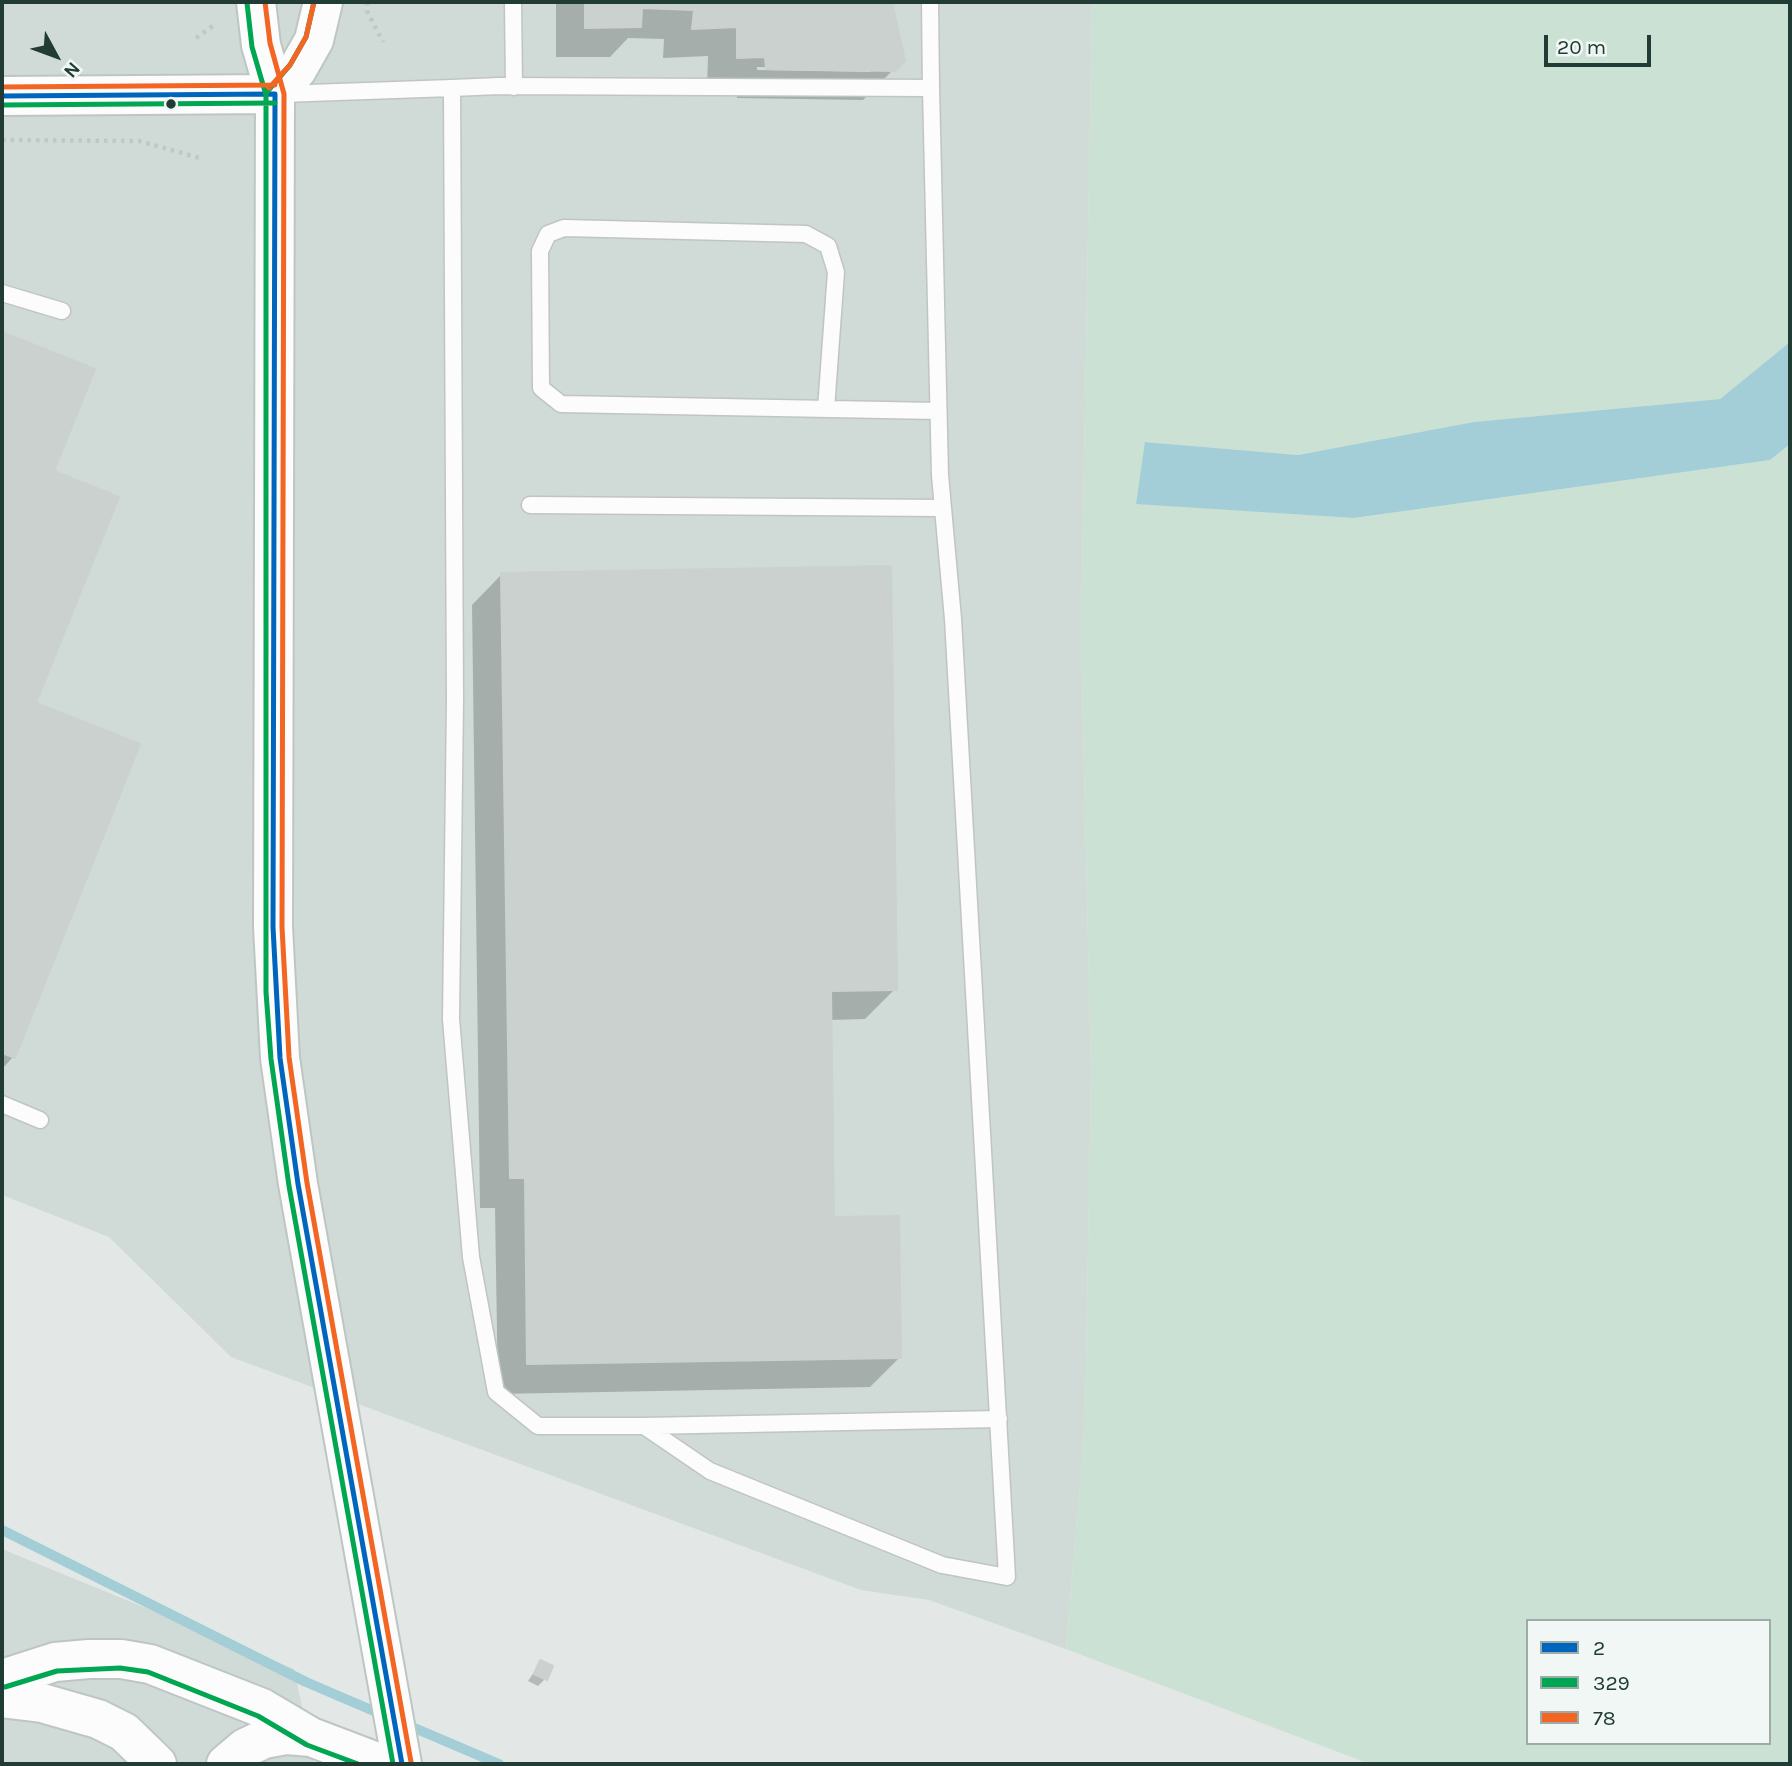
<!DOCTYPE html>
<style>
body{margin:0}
#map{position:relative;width:1792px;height:1766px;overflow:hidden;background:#e3e8e6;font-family:Karla,sans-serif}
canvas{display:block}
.frame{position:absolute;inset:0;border:4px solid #213b35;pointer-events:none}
.legend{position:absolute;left:1526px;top:1619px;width:245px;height:126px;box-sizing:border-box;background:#f0f7f4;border:2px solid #9daca8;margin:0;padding:9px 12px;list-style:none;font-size:21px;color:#213b35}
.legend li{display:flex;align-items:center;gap:14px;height:35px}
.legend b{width:35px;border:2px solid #9daca8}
.north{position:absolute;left:21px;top:21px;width:70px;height:70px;-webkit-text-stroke:5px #f0f7f4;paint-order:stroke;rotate:131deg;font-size:19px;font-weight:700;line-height:28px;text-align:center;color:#213b35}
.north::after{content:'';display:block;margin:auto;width:24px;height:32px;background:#213b35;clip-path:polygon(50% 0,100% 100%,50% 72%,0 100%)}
.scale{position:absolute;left:1544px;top:35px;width:107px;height:32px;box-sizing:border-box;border:4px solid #213b35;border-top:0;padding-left:9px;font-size:21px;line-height:24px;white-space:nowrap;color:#213b35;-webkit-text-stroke:5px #f0f7f4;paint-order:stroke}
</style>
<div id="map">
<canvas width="1792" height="1766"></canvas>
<div class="frame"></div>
<ul class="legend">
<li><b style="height:9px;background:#0065bd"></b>2</li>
<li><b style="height:9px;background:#00a651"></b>329</li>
<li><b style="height:9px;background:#f26522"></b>78</li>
</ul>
<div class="north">N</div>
<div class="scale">20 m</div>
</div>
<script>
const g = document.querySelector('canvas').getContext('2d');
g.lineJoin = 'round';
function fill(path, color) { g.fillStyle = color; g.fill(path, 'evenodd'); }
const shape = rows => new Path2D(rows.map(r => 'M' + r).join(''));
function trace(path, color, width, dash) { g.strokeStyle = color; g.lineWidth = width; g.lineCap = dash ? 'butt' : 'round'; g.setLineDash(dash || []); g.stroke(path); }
fill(shape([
 [2,2,1092,2,1081,636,1091,1073,1085,1424,1066,1649,929,1600,861,1590,231,1357,109,1237,2,1195],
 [2,1549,294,1669,314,1764,2,1764]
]), '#d0dad6');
fill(shape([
 [1092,2,1790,2,1790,342,1720,399,1475,422,1298,455,1146,442,1136,503,1354,518,1770,460,1790,444,1790,1764,1370,1764,1066,1649,1085,1424,1091,1073,1081,636],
 [1528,1621,1769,1621,1769,1743,1528,1743]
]), '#cbe1d3');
fill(shape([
 [1790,342,1790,444,1770,460,1354,518,1136,504,1145,442,1298,455,1474,422,1720,399]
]), '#a3ced7');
fill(shape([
 [556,2,890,2,893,5,903,60,863,100,737,98,735,87,707,87,708,56,663,58,664,39,628,38,610,57,556,57],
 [757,67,871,69,871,72,757,70],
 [2,334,93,370,52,472,34,704,137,745,13,1057,2,1069],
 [502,574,895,989,865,1019,829,1020,832,1219,900,1357,870,1387,498,1394,495,1208,480,1208,472,605],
 [541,1662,545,1679,538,1686,528,1681]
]), '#0003');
trace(shape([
 [2,1530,306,1682,383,1715],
 [405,1724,499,1764]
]), '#a3ced7', 10);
const building = shape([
 [585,2,892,2,905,61,895,71,766,69,765,57,737,58,737,27,692,29,694,10,642,8,641,27,585,28,585,2],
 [2,332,95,369,54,471,119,497,36,703,140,744,15,1058,2,1053,2,332],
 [891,566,897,990,831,991,834,1217,899,1216,901,1358,527,1364,525,1178,510,1178,501,573,891,566],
 [540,1660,553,1666,547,1680,534,1674,540,1660]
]);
fill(building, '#cbd1cf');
trace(building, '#cbd1cf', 2);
const lane = shape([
 [513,2,514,87],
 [930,2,931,88],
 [281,94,452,88,499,86,931,88,940,475,953,619,1007,1577,942,1565,710,1471,644,1426,538,1426,496,1392,471,1257,451,1019,455,700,452,88],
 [2,293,62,311],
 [826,409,836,272,828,246,806,234,564,228,548,234,540,251,541,388,561,404,938,411],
 [530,505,943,508],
 [2,1104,40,1120],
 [644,1426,999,1419]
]);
const secondary = shape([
 [256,2,261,45,275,94,273,927,280,1058,298,1184,402,1764],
 [275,94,297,70,314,40,323,2],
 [2,96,275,94],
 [2,1679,55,1662,89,1659,121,1659,150,1664,262,1708,311,1737,382,1764],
 [2,1698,42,1703,98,1719,124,1732,157,1764],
 [226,1764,245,1748,264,1739,286,1735,311,1737]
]);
trace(lane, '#c0c5c3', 19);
trace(secondary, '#bec6c3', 42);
trace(shape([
 [367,2,367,11,383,42],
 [196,38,217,23],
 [2,140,139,141,203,159]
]), '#c0c8c6', 4.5, [3.5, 5]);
trace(lane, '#fbfcfb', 16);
trace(secondary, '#fbfcfb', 38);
trace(shape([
 [275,94,273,927,280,1058,298,1184,402,1764],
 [2,96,275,94]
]), '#0065bd', 5);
trace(shape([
 [314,2,306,37,290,65,266,93,266,992,271,1059,289,1186,393,1764],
 [247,3,252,47,266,95,266,134],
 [2,105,275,103],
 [5,1687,57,1671,120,1668,148,1672,258,1716,307,1745,358,1764]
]), '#00a651', 5);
trace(shape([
 [265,2,270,43,284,94,282,927,289,1057,307,1183,411,1762],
 [2,87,275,85],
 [269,88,290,65,306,37,314,2]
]), '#f26522', 5);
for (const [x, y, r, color] of [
 [171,104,6,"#213b35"]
]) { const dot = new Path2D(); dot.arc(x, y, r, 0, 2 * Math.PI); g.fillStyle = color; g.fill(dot); trace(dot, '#f0f7f4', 2.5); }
</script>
